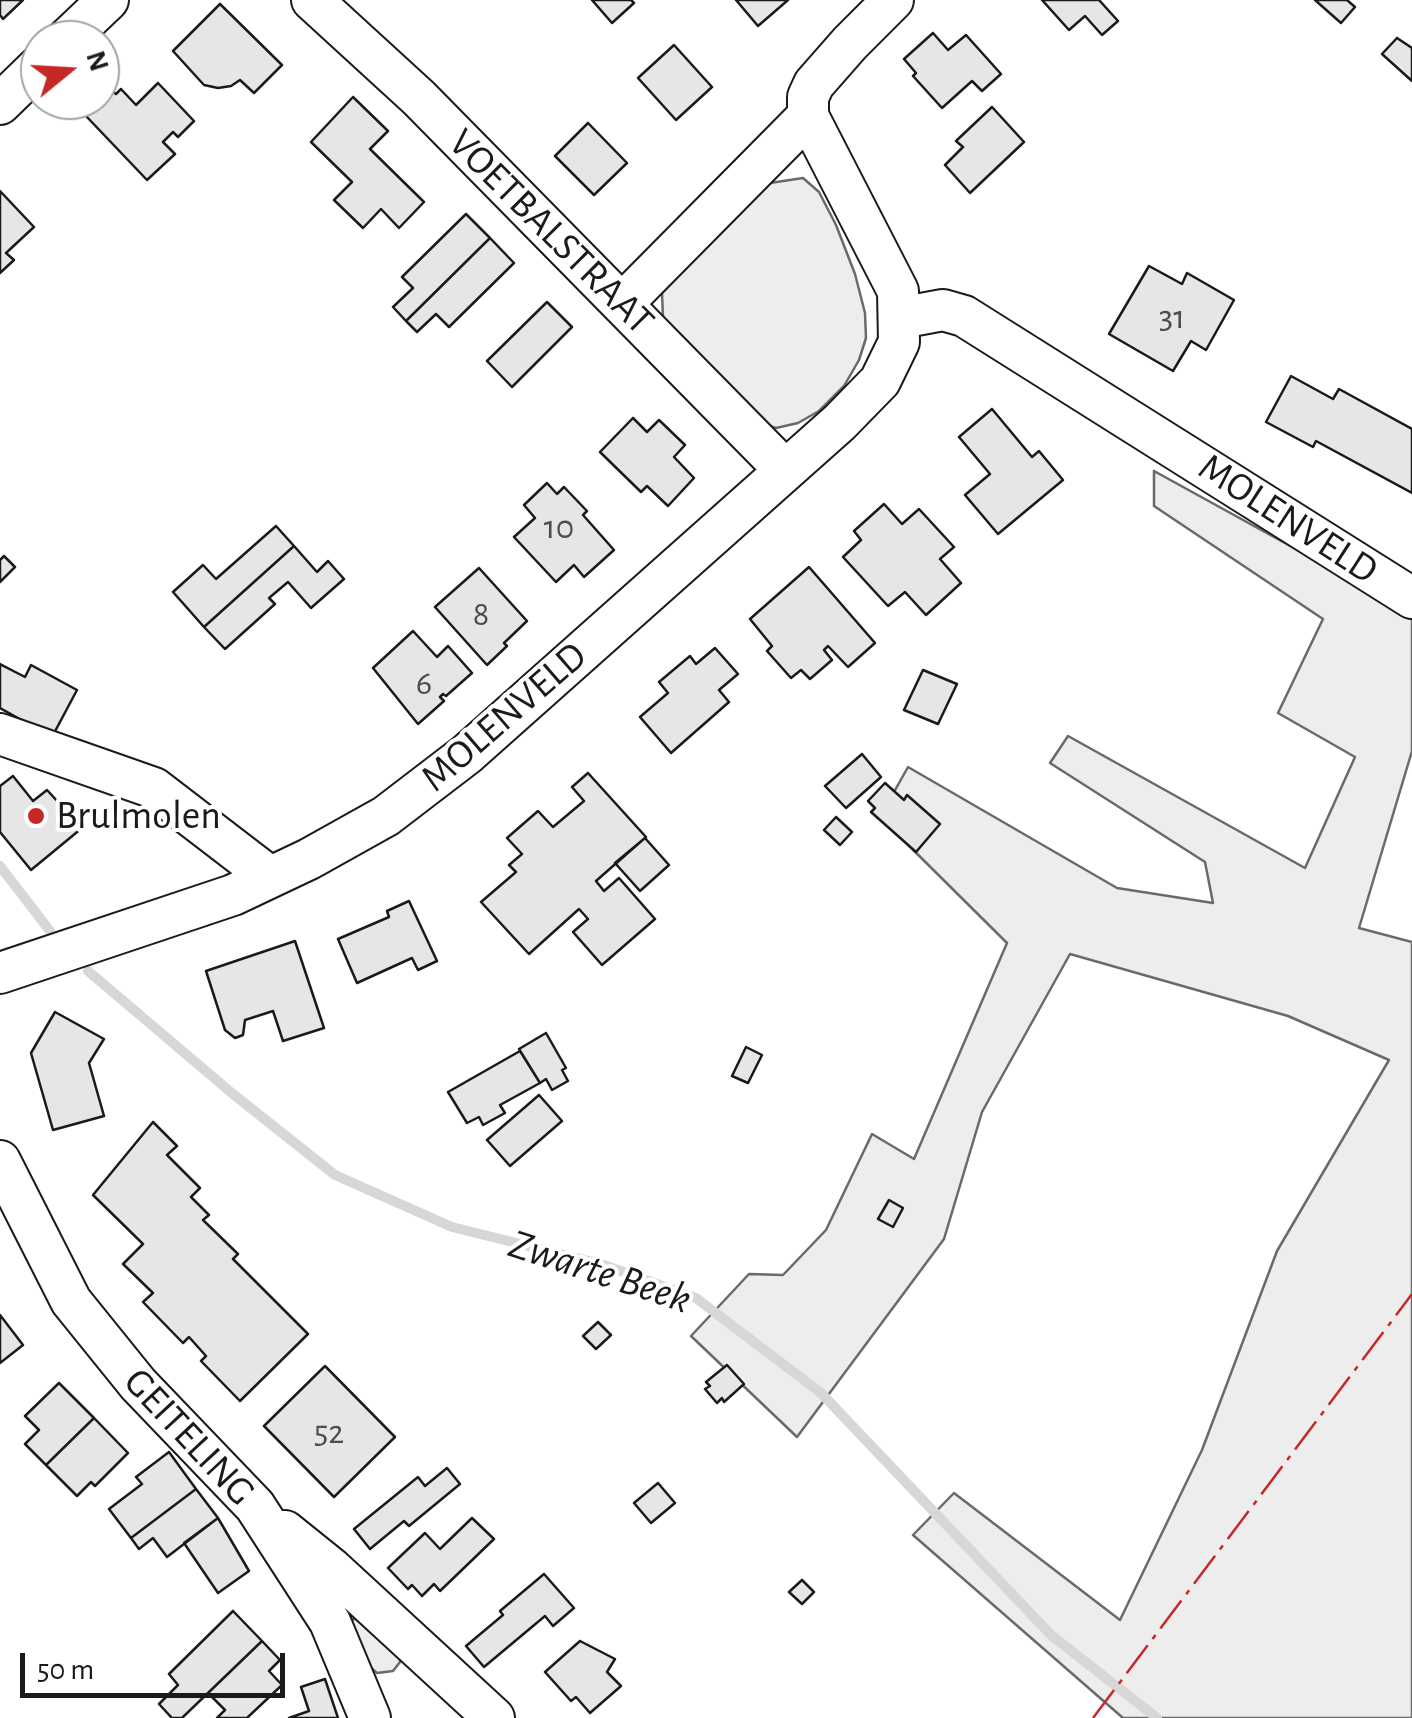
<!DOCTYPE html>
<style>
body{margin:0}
#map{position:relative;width:1412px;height:1718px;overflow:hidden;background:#fff;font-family:"Alegreya Sans",sans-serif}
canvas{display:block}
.north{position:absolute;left:20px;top:20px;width:100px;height:100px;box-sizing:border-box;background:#fff;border:2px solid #a3a3a3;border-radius:50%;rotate:72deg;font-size:28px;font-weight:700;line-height:40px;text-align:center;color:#1a1a1a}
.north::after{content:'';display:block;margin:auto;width:35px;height:45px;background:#c62828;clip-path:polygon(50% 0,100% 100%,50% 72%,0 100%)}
.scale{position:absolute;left:20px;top:1653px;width:265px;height:45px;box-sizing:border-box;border:5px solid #1a1a1a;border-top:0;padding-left:12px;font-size:30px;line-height:35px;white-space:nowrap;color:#1a1a1a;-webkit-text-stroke:8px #fff;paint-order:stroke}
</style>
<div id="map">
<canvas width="1412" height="1718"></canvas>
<div class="north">N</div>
<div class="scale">50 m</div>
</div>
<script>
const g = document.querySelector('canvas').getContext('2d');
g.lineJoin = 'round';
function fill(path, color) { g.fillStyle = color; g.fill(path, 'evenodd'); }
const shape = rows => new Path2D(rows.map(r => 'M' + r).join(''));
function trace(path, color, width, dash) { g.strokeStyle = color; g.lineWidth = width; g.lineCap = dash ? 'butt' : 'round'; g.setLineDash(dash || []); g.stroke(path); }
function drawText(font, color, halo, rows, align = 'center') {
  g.font = font + ' "Alegreya Sans",sans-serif'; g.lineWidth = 8; g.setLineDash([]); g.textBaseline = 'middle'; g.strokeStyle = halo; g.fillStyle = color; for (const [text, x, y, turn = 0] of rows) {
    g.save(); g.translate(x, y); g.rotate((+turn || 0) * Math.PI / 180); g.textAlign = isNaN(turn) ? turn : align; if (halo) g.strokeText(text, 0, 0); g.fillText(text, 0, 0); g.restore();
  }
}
const built = shape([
 [803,178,819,192,836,225,855,274,865,313,866,338,859,360,844,386,819,411,798,423,776,428,753,421,663,317,662,293,673,274,770,183,803,178],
 [1154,471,1412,613,1412,751,1359,928,1412,942,1412,1718,1123,1718,913,1535,954,1493,1120,1620,1202,1450,1277,1251,1389,1060,1288,1016,1070,954,982,1112,944,1239,797,1437,691,1336,749,1274,783,1275,826,1230,872,1134,914,1159,1007,943,880,817,908,767,1117,888,1213,903,1205,862,1050,763,1068,736,1305,868,1355,757,1278,713,1323,619,1154,506,1154,471],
 [358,1618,400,1656,400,1662,393,1671,377,1673,369,1666,351,1620,358,1618]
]);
fill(built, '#ededed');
trace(built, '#6a6a6a', 2.5);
trace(shape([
 [0,866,50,931],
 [88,971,233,1094,335,1175,452,1227,601,1264,696,1298,821,1393,1051,1635,1157,1718]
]), '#d7d7d7', 10);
const building = shape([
 [0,0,23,0,3,19,0,15,0,0],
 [592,0,631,0,634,3,612,23,592,0],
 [736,0,788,0,758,26,736,0],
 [1042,0,1099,0,1118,21,1102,35,1085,16,1069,30,1042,0],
 [1315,0,1347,0,1355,7,1341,23,1315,0],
 [220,4,282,65,254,93,240,80,231,86,218,88,204,85,173,51,220,4],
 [933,33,948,50,966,35,1001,74,982,91,972,81,942,108,913,76,916,73,904,59,933,33],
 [1397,38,1412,48,1412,81,1382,54,1397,38],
 [674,45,712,87,676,120,638,78,674,45],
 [158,83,194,121,178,137,173,132,163,142,175,154,147,180,86,116,112,91,116,94,121,89,136,105,158,83],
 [353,97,388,131,370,149,424,202,399,228,381,209,363,228,334,200,352,182,311,142,353,97],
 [992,107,1024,142,970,193,945,165,963,147,956,141,992,107],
 [588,123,627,163,594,195,555,156,588,123],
 [0,191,34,227,6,253,14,260,0,273,0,191],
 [466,214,490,238,406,321,393,307,413,288,402,277,466,214],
 [490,238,514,263,449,327,436,314,417,332,406,321,490,238],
 [1149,266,1182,284,1187,273,1234,300,1206,350,1191,341,1173,371,1109,334,1149,266],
 [547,302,572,327,512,387,487,361,547,302],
 [1291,376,1333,399,1339,389,1412,429,1412,493,1316,441,1313,447,1266,422,1291,376],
 [992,409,1032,457,1039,451,1063,480,998,534,965,495,990,474,959,437,992,409],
 [633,418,647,432,659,420,685,445,674,457,694,478,668,506,647,486,641,492,600,452,633,418],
 [547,483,557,494,564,487,587,511,583,515,614,550,584,577,574,565,556,582,514,537,535,518,524,505,547,483],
 [884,504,902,524,919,509,954,547,940,559,961,583,926,615,905,592,888,606,843,557,861,540,854,531,884,504],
 [276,526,294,546,204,627,173,592,203,565,216,579,276,526],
 [294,546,317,572,328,561,344,579,311,608,288,582,269,598,275,604,225,649,204,627,294,546],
 [4,556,15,567,0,582,0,560,4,556],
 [809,567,875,643,848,667,828,646,824,650,832,660,810,679,801,670,791,678,767,651,772,646,750,619,809,567],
 [479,568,527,621,504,643,507,646,487,665,435,607,479,568],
 [413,631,437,657,448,646,472,673,446,696,443,694,440,697,444,701,418,724,373,668,413,631],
 [715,648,738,674,719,690,729,702,671,753,640,717,668,693,659,682,690,656,696,664,715,648],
 [0,664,25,677,31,665,77,690,52,737,0,708,0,664],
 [923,670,957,684,938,724,904,710,923,670],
 [862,754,881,777,846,808,825,786,862,754],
 [588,773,646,837,596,881,604,891,619,878,655,919,602,965,573,932,588,919,579,909,529,954,481,902,516,872,509,865,522,854,507,838,538,811,553,827,584,801,572,787,588,773],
 [13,776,33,801,47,790,82,828,31,870,0,832,0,786,13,776],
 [885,783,904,800,907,795,940,824,916,852,871,812,875,808,868,801,885,783],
 [836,817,852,832,840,845,824,830,836,817],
 [645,838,669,865,640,891,615,863,645,838],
 [409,901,437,961,418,970,412,958,357,983,338,939,389,917,387,911,409,901],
 [295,941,324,1028,283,1041,273,1011,245,1020,243,1035,235,1038,225,1030,206,971,295,941],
 [55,1012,104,1039,89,1063,104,1116,53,1130,31,1053,55,1012],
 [546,1033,566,1068,562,1070,568,1081,552,1090,546,1079,540,1083,519,1049,546,1033],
 [746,1047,762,1055,748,1083,732,1076,746,1047],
 [520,1051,540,1083,500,1105,505,1113,483,1125,479,1117,467,1123,448,1092,520,1051],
 [539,1095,562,1121,510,1166,487,1140,539,1095],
 [153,1122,177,1146,167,1155,200,1188,191,1197,209,1215,203,1220,238,1254,233,1259,308,1334,240,1401,201,1361,206,1356,189,1337,183,1343,143,1302,153,1293,123,1264,143,1244,93,1195,153,1122],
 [889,1200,903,1208,893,1227,878,1219,889,1200],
 [0,1315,23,1345,0,1363,0,1315],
 [598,1322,611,1335,596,1349,583,1336,598,1322],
 [727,1365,744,1384,724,1402,722,1398,717,1403,705,1389,710,1386,706,1382,727,1365],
 [325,1366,395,1437,334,1497,264,1426,325,1366],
 [59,1383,94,1418,46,1465,25,1444,39,1430,25,1416,59,1383],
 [94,1418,128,1453,95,1486,91,1482,77,1496,46,1465,94,1418],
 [169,1452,196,1489,131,1538,109,1509,142,1484,136,1477,169,1452],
 [447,1468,460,1484,409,1526,404,1521,370,1549,354,1529,418,1477,425,1486,447,1468],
 [658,1483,675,1503,651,1523,634,1503,658,1483],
 [196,1489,218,1518,167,1557,153,1538,139,1549,131,1538,196,1489],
 [218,1518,249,1571,218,1593,184,1543,218,1518],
 [472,1518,494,1539,440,1591,434,1584,422,1596,412,1585,408,1589,388,1568,425,1533,440,1549,472,1518],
 [544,1574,574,1608,553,1626,545,1616,484,1667,466,1646,503,1615,500,1611,544,1574],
 [802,1580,814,1592,802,1604,789,1592,802,1580],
 [233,1611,262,1641,182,1718,172,1718,159,1704,178,1685,169,1674,233,1611],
 [262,1641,280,1660,269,1671,282,1685,247,1718,217,1718,225,1710,208,1693,262,1641],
 [580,1641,615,1659,607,1672,621,1686,590,1713,576,1697,571,1701,545,1672,580,1641],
 [325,1679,338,1718,289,1718,309,1711,301,1687,325,1679]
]);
fill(building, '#e6e6e6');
trace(building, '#1a1a1a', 2.5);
const minor = shape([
 [312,0,419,98,785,470],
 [66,40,108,0],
 [0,104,40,65],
 [622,304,808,116],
 [900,318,943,310,964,316,1412,598],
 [0,734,154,788,270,877],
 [0,973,233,895,309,859,386,816,467,754,840,422,880,381,899,342,898,291,808,116,808,97,814,84,850,43,893,0],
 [0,1161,71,1301,138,1384,255,1506,330,1622,370,1718],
 [285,1531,331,1568,494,1718]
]);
trace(minor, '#1a1a1a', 44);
trace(minor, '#fff', 40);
trace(shape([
 [1093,1718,1412,1294]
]), '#c62828', 2.5, [35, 8, 5, 8]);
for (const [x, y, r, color] of [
 [36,816,10,"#c62828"]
]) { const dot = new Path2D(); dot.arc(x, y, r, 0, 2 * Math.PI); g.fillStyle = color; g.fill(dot); trace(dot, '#fff', 4); }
drawText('35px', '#4d4d4d', null, [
 ["31",1172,317],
 ["10",559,527],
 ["8",481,614],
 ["6",424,683],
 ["52",329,1432]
]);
drawText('40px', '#1a1a1a', '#fff', [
 ["VOETBALSTRAAT",551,232,45],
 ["MOLENVELD",1288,519,33],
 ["MOLENVELD",504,717,-41],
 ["GEITELING",189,1437,47]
]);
drawText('40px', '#1a1a1a', '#fff', [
 ["Brulmolen",56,816]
], 'left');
drawText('italic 42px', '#1a1a1a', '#fff', [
 ["Zwarte Beek",600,1272,18]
]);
</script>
